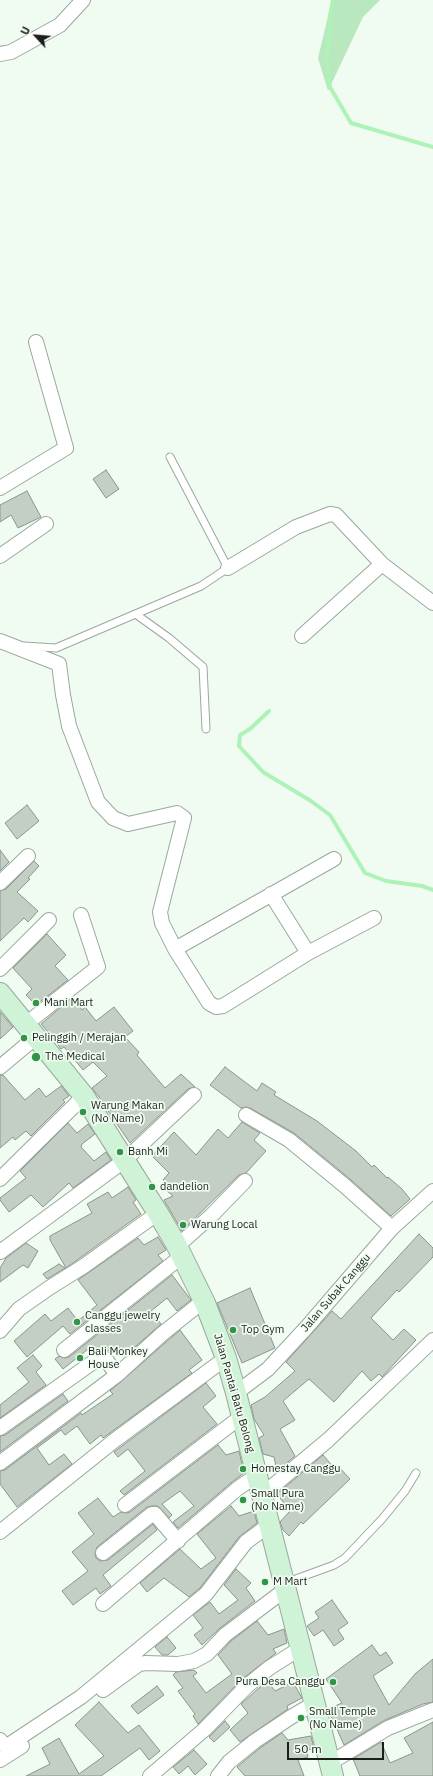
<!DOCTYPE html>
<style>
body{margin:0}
#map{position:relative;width:433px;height:1776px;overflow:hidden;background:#f0fcf1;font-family:"IBM Plex Sans",sans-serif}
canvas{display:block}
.north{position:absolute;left:16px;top:16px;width:40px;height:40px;-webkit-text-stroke:3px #f0fcf1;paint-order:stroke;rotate:296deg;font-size:11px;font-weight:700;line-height:16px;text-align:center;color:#1b1f1b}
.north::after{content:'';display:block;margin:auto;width:14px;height:18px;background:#1b1f1b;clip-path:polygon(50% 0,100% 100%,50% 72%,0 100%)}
.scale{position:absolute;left:287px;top:1742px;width:97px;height:18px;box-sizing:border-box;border:2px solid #1b1f1b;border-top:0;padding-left:5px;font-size:12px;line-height:14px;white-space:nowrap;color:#1b1f1b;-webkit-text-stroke:3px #f0fcf1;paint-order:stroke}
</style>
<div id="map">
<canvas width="433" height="1776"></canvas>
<div class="north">U</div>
<div class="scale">50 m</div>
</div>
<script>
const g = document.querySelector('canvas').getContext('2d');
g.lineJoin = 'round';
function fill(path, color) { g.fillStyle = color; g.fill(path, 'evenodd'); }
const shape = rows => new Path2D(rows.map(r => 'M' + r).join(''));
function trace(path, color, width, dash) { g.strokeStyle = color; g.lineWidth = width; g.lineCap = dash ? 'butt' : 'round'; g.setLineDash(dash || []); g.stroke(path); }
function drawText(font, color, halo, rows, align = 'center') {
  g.font = font + ' "IBM Plex Sans",sans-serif'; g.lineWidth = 3.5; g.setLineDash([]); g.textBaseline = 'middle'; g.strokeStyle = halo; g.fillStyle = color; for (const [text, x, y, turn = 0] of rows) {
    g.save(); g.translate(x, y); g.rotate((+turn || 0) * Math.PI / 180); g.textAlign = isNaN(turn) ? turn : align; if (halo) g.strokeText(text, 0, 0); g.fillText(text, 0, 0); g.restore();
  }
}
fill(shape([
 [332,0,380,0,363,17,328,91,318,58]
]), '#b9e8be');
trace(shape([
 [333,0,330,16,327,63,330,87,351,123,433,147],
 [269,711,250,729,240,735,239,746,263,772,311,801,330,815,365,873,386,881,422,886,433,890]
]), '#aff2b7', 4);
const building = shape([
 [106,470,119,489,106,498,93,479,106,470],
 [27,491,41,517,18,528,11,515,0,522,0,505,27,491],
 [27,805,39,821,17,839,5,823,27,805],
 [0,850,9,862,0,871,0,850],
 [34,861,39,866,28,878,30,879,17,892,38,911,28,922,24,918,0,941,0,891,6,889,34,861],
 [47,934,66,955,55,966,68,980,36,1005,26,995,32,989,13,968,47,934],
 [73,997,82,1010,85,1007,96,1021,114,1007,133,1031,125,1037,139,1052,137,1055,165,1088,181,1074,195,1087,188,1089,130,1143,106,1108,107,1107,92,1088,107,1076,93,1062,83,1070,64,1047,61,1049,54,1039,41,1024,73,997],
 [0,1012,13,1027,0,1039,0,1012],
 [225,1067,257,1091,262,1083,276,1092,274,1095,317,1121,356,1151,372,1167,374,1165,387,1178,388,1177,402,1189,410,1199,391,1216,350,1179,294,1133,250,1108,246,1107,241,1108,210,1085,225,1067],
 [0,1075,3,1075,25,1100,39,1088,46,1097,61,1086,69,1096,63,1100,65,1102,31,1136,26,1131,15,1140,13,1137,0,1148,0,1075],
 [242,1122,260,1133,254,1140,266,1151,246,1173,239,1175,182,1231,164,1200,173,1196,165,1189,168,1185,163,1180,169,1173,152,1156,174,1132,196,1155,218,1129,228,1138,242,1122],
 [68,1123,77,1133,88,1124,95,1134,82,1144,81,1147,94,1161,106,1152,111,1160,73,1188,69,1183,43,1207,31,1195,9,1212,0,1200,0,1198,26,1178,20,1171,68,1123],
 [128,1187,136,1200,133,1202,141,1214,66,1268,50,1240,50,1236,92,1213,87,1204,108,1192,112,1198,128,1187],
 [419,1234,433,1248,433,1257,399,1292,397,1290,371,1318,393,1340,404,1329,416,1340,382,1377,379,1374,371,1381,362,1371,334,1402,309,1379,283,1401,295,1420,280,1429,295,1456,277,1471,274,1457,263,1454,259,1438,264,1435,254,1419,251,1405,265,1397,295,1371,286,1362,332,1311,341,1319,419,1234],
 [158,1237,166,1250,158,1255,163,1261,70,1334,63,1326,27,1357,14,1341,45,1314,51,1321,68,1308,78,1321,97,1305,78,1280,138,1238,144,1245,158,1237],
 [26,1243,38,1251,28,1268,23,1265,0,1282,0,1268,6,1258,26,1243],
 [59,1264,65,1268,47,1279,43,1274,59,1264],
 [172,1275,191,1300,177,1311,167,1298,151,1311,161,1324,126,1355,119,1347,111,1353,107,1350,99,1350,98,1348,95,1350,92,1346,63,1369,55,1359,59,1356,65,1358,69,1357,172,1275],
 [250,1288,275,1348,242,1363,217,1303,250,1288],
 [180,1330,202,1360,189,1370,192,1373,103,1438,101,1435,90,1444,77,1426,65,1435,61,1430,37,1448,49,1465,64,1454,72,1464,17,1507,0,1484,0,1471,5,1470,81,1413,82,1415,113,1394,110,1391,180,1330],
 [33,1355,42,1366,36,1372,46,1385,0,1418,0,1405,29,1382,17,1368,33,1355],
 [206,1383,216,1396,203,1407,217,1424,124,1495,120,1491,145,1471,128,1449,118,1457,114,1452,206,1383],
 [63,1394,68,1401,0,1452,0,1436,5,1435,63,1394],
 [218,1445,226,1455,239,1451,244,1473,232,1482,178,1528,173,1522,194,1506,180,1491,162,1504,172,1515,169,1518,158,1506,152,1506,147,1507,97,1547,95,1554,96,1558,100,1561,108,1560,153,1524,157,1530,103,1575,111,1586,100,1594,96,1588,73,1605,62,1591,88,1571,72,1552,94,1534,78,1513,98,1498,113,1517,121,1512,126,1513,130,1512,218,1445],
 [323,1455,335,1469,338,1466,350,1479,303,1524,301,1522,289,1536,283,1530,280,1522,290,1511,277,1494,323,1455],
 [231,1506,239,1516,254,1511,257,1523,239,1537,200,1588,189,1597,164,1578,147,1592,140,1583,180,1549,201,1569,216,1558,197,1534,231,1506],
 [236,1569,251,1583,246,1588,255,1601,220,1628,202,1645,194,1635,203,1628,193,1615,210,1602,219,1614,238,1600,224,1585,236,1569],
 [332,1600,348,1623,338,1630,344,1639,334,1646,323,1630,314,1636,307,1626,319,1618,315,1612,332,1600],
 [257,1621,268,1635,284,1629,287,1643,273,1649,276,1653,242,1679,198,1724,193,1716,195,1714,178,1691,183,1688,173,1675,176,1672,194,1670,197,1673,193,1676,206,1693,232,1674,218,1655,231,1641,257,1621],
 [167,1637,176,1648,168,1655,162,1655,155,1647,167,1637],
 [372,1645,380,1656,386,1652,393,1663,373,1676,389,1705,415,1674,433,1659,433,1702,423,1704,385,1720,344,1745,328,1709,342,1703,326,1679,372,1645],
 [267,1681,275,1691,293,1682,302,1698,287,1706,288,1709,240,1742,230,1730,248,1713,241,1704,267,1681],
 [157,1686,164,1695,138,1714,131,1706,157,1686],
 [99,1702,128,1733,139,1725,160,1751,149,1760,140,1748,101,1776,26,1776,50,1764,42,1748,59,1738,79,1774,104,1756,75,1725,99,1702],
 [225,1721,230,1727,214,1742,209,1737,225,1721],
 [433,1722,433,1776,360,1776,353,1759,381,1742,390,1763,413,1753,404,1738,433,1722],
 [282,1733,288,1740,311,1736,314,1749,307,1750,308,1757,298,1760,304,1776,245,1776,237,1767,260,1748,282,1733],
 [194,1750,207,1764,195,1775,188,1766,179,1774,173,1767,194,1750]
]);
fill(building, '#c3cfc4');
trace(building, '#8a958b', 1);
const lane = shape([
 [137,615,169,638,203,667,206,729],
 [24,646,56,648,201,586,228,568,170,457],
 [285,1583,334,1565,345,1558,382,1519,405,1491,416,1473]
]);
const street = shape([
 [0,54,11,52,60,25,83,0],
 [0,488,66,448,36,342],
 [0,556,46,524],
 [228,568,296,527,330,514,336,515,382,564,433,603],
 [302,636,382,564],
 [0,641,59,664,63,695,69,726,98,802,113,818,128,824,177,813,184,818,160,912,162,923,175,949,209,1003,216,1007,223,1006,308,953,374,918],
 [0,883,28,856],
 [271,894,308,953],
 [175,949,334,859],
 [0,969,49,920],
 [26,1024,98,967,81,915],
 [0,1067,36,1037],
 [246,1115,289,1140,345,1186,392,1228],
 [0,1179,84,1096],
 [176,1244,183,1241,212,1215,245,1181],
 [0,1252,125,1160,194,1095],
 [0,1331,19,1309,49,1288,84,1266,158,1213],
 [64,1350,182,1256],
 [236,1393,268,1369,306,1328,392,1228,433,1191],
 [0,1428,99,1358,104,1358,107,1361,117,1375],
 [0,1463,117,1375,162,1334,197,1306,205,1303],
 [262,1495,328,1440,433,1340],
 [125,1505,242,1416],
 [0,1532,115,1440,226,1358],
 [103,1553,152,1514,155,1514,178,1541],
 [103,1604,237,1489,257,1475],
 [103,1690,139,1664,146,1663,178,1664,194,1661,207,1654,225,1635,286,1589],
 [0,1740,5,1746,7,1746,81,1697,206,1594,246,1542,269,1525],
 [0,1760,22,1746],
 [330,1763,388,1728,433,1710],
 [150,1776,205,1729,247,1686,269,1668,301,1648],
 [218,1776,229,1762,255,1741,291,1717,315,1703]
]);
const secondary = shape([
 [0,993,84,1096,158,1213,176,1244,205,1303,226,1358,236,1393,333,1776]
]);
trace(lane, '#9ca79d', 9);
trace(street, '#9ca79d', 16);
trace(secondary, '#9ca79d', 22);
trace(lane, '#fff', 7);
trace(street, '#fff', 14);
trace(secondary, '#cff3d6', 20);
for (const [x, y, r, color] of [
 [36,1003,4,"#329448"],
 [24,1038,4,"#329448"],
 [36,1057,5,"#329448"],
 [83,1112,4,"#329448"],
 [120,1152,4,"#329448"],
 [152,1187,4,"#329448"],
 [183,1225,4,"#329448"],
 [77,1322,4,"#329448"],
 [233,1330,4,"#329448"],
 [80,1358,4,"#329448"],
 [243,1469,4,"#329448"],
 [243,1500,4,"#329448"],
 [265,1582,4,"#329448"],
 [333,1682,4,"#329448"],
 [301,1718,4,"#329448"]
]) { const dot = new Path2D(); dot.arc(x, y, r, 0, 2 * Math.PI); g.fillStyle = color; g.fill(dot); trace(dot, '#f0fcf1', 1.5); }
drawText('11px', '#1b1f1b', '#f0fcf1', [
 ["Mani Mart",44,1003],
 ["Pelinggih / Merajan",32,1038],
 ["The Medical",45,1057],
 ["Warung Makan",91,1106],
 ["(No Name)",91,1119],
 ["Banh Mi",128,1152],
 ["dandelion",160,1187],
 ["Warung Local",191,1225],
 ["Canggu jewelry",85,1316],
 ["classes",85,1329],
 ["Top Gym",241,1330],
 ["Bali Monkey",88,1352],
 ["House",88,1365],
 ["Homestay Canggu",251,1469],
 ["Small Pura",251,1494],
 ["(No Name)",251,1507],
 ["M Mart",273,1582],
 ["Pura Desa Canggu",325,1682,"right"],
 ["Small Temple",309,1712],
 ["(No Name)",309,1725]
], 'left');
drawText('11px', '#1b1f1b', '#f0fcf1', [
 ["Jalan Subak Canggu",336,1293,-49],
 ["Jalan Pantai Batu Bolong",234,1393,74]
]);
</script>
